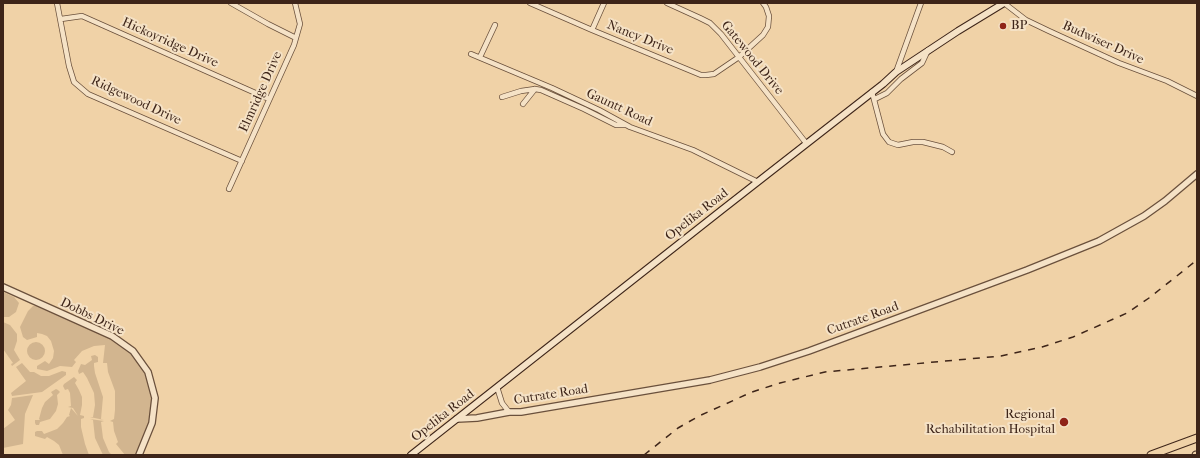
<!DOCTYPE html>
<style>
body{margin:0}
#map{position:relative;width:1200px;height:458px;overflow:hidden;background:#f0d2a7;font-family:"IM FELL French Canon",serif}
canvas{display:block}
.frame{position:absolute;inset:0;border:4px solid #3e2519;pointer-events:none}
</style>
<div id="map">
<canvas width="1200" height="458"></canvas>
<div class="frame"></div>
</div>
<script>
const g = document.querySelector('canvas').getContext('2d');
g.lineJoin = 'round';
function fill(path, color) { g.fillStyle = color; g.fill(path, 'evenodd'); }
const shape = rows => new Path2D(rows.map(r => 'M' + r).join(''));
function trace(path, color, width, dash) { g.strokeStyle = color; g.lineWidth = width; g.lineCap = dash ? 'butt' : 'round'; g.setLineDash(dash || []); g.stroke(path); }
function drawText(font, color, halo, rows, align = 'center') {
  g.font = font + ' "IM FELL French Canon",serif'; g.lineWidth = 4; g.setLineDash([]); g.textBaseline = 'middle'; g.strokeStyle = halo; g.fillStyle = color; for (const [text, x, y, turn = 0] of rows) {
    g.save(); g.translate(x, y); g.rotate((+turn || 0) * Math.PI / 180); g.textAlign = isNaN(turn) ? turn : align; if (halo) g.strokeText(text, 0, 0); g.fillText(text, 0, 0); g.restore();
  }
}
fill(shape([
 [3,292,14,297,19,303,16,312,9,317,3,317],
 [33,306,36,306,109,338,116,342,133,355,146,374,153,398,151,422,137,455,125,455,116,444,118,442,114,431,113,422,110,421,114,419,115,410,115,391,108,372,107,363,103,363,105,345,94,346,82,351,74,360,76,362,72,367,60,366,47,371,37,369,37,366,45,361,49,364,53,358,54,351,51,341,47,336,42,334,37,333,37,337,27,340,23,337,20,327,28,311],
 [3,322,10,325,17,334,17,341,14,350,20,360,12,366,11,364,13,363,3,349],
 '27 351a9 9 0 1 1 18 0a9 9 0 1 1-18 0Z',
 [95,355,98,357,98,362,94,363,94,366,95,373,103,397,101,419,104,420,90,417,93,417,95,405,94,393,87,378,83,372,79,374,78,371,81,364,85,365,92,360,91,356],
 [22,363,30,372,34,372,41,376,49,376,62,371,66,372,66,375,42,392,12,396,11,393,26,381,16,367],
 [74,377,77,380,75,383,79,390,82,397,82,405,80,415,84,416,84,418,81,419,81,427,85,444,89,455,63,455,59,445,54,441,47,437,45,439,35,436,35,432,37,431,42,431,44,434,57,429,63,423,67,417,70,416,69,415,71,408,78,416,73,408,68,407,71,406,70,393,68,389,65,390,63,386,64,384],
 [56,389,58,390,60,392,57,395,58,404,56,411,50,419,40,422,39,425,36,425,35,423,35,420,40,420,39,419,42,408,45,402,53,395,51,392],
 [33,395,25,414,23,444,3,448,3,429,15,420,8,410,11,405,12,398],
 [90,419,104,421,101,422,103,438,109,452,112,455,103,455,95,438,93,420]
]), '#d2b58f');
const minor = shape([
 [57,3,69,66,74,82,88,94,242,161],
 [231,3,268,24,296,38],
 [530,3,592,30,701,75,706,75,714,74,739,57,763,35,768,27,769,16,766,7,763,3],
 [667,3,700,18,710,23,721,34,806,143],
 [1004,3,1026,20,1049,31,1119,63,1167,81,1197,96],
 [61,19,82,16,269,99],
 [592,30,604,3],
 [471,54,552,88,599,110,630,127,693,150,758,182],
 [480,57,495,25],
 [896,72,921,3],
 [872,92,883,134,889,142,898,145,913,142,923,142,943,147,952,152],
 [502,97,521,91,535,89,541,90,584,109,616,125,625,125],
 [875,99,887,93,901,79,922,63,928,50],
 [523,104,535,89],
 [229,189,294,45,300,24,295,3],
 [497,387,502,403,509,412]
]);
const tertiary = shape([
 [3,287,112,336,133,351,148,372,155,398,152,423,139,455],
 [457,419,477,418,509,412,521,412,710,380,760,367,809,351,1027,270,1099,241,1144,216,1165,201,1197,174]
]);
const secondary = shape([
 [411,455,723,209,883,84,896,72,958,31,1004,3]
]);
const trunk = shape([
 [1151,455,1197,438],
 [1196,455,1197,455]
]);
trace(minor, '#6a503c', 6);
trace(tertiary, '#6a503c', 8);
trace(secondary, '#3e2519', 8);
trace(trunk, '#3e2519', 9);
trace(minor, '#f5e2c6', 4.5);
trace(tertiary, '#f5e2c6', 5.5);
trace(secondary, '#f5e2c6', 6);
trace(trunk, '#f0d2a7', 7);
trace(shape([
 [644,455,678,428,699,416,752,392,780,383,825,372,1001,356,1042,347,1073,337,1127,313,1149,298,1197,260]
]), '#3e2519', 1.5, [7, 7]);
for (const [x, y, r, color] of [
 [1003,26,4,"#8f2418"],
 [1064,422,5,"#8f2418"]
]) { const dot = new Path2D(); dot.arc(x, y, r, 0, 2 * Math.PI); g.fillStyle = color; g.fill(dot); trace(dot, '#f5e2c6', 1.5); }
drawText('13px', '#3e2519', '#f5e2c6', [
 ["BP",1011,26],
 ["Regional",1055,415,"right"],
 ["Rehabilitation Hospital",1055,430,"right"]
], 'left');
drawText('13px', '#3e2519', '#f5e2c6', [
 ["Nancy Drive",640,38,22],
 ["Hickoyridge Drive",170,43,24],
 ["Budwiser Drive",1103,43,24],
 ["Gatewood Drive",752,58,51],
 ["Elmridge Drive",261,92,-66],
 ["Ridgewood Drive",136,101,25],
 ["Gauntt Road",619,108,25],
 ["Opelika Road",697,215,-38],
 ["Dobbs Drive",92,317,26],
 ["Cutrate Road",863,319,-20],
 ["Cutrate Road",551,395,-9],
 ["Opelika Road",443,416,-38]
]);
</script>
